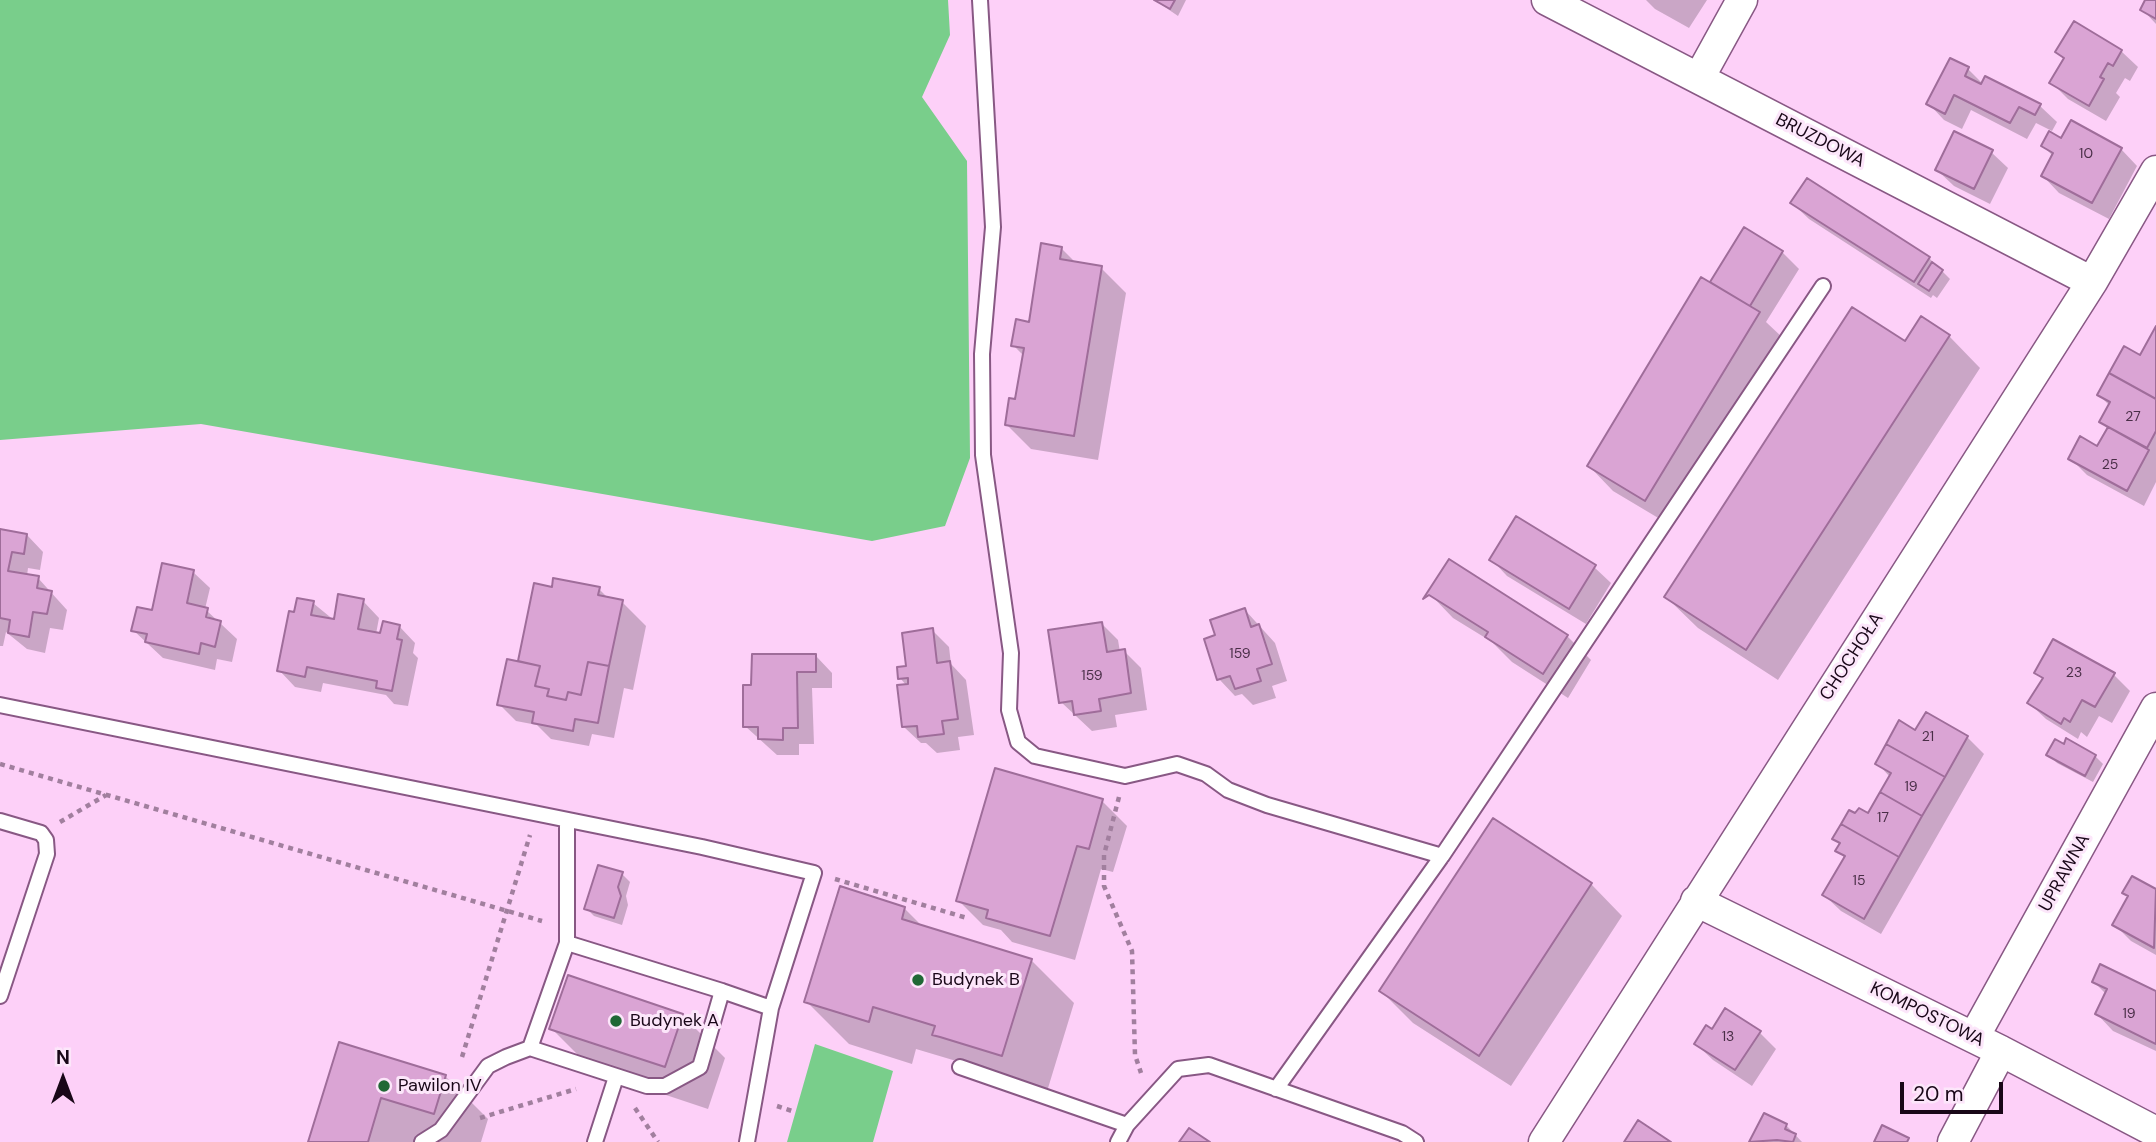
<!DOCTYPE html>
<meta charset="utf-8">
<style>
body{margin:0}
#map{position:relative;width:2156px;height:1142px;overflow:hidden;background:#fdd0f8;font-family:"DM Sans",sans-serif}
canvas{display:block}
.north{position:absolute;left:28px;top:1044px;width:70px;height:70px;-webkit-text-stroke:5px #fce6fa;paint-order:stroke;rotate:0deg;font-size:19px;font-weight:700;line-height:28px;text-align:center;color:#190718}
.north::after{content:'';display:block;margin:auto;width:24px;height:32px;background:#190718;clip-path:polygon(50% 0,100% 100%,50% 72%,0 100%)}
.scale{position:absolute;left:1900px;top:1082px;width:103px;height:32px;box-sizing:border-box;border:4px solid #190718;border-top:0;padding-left:9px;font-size:21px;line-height:24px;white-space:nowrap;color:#190718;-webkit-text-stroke:5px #fce6fa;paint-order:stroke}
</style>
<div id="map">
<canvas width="2156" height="1142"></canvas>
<div class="north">N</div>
<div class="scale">20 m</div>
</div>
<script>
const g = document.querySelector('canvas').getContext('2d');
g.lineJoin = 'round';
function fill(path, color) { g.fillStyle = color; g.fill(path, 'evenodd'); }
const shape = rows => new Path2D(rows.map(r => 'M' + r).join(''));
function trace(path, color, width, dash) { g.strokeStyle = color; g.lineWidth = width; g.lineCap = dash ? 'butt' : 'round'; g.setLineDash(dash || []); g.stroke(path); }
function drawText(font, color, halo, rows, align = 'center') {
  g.font = font + ' "DM Sans",sans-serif'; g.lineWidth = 6; g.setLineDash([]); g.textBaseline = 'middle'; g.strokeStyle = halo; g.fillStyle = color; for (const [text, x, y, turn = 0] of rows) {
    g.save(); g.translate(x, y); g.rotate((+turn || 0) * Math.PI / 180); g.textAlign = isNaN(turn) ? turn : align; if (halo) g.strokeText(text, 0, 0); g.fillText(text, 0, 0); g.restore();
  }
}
fill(shape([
 [0,0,948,0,950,35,922,97,967,161,970,458,945,526,872,541,201,424,0,440],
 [815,1044,893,1071,873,1142,787,1142]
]), '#79ce8b');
fill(shape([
 [1186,0,1178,16,1156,1,1156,0],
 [1646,0,1707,0,1689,28,1655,9],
 [2144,0,2156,0,2156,24,2142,9,2146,2],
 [2121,51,2138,67,2130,81,2125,78,2116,93,2120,97,2106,121,2068,99,2052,83,2065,60,2058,52],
 [1968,69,1983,84,1986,78,2040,106,2057,122,2052,131,2036,123,2027,139,1971,110,1962,129,1944,120,1928,103],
 [2062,140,2121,149,2137,166,2109,219,2059,193,2043,176,2053,156,2043,146],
 [1991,152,2008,168,1990,204,1954,186,1937,170],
 [1792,203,1929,258,1950,279,1937,298,1933,295,1931,298,1809,219],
 [1744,229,1782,252,1799,269,1766,322,1783,338,1670,525,1613,491,1589,466],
 [1061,248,1077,264,1101,268,1126,293,1098,460,1031,449,1007,425,1017,401,1024,356,1013,345,1030,324],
 [2156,329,2156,482,2144,506,2087,475,2070,458,2098,449,2108,429,2101,422,2110,406,2099,395,2140,357],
 [1949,336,1980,368,1778,680,1698,628,1666,597],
 [0,530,27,535,43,552,40,570,28,568,27,576,38,578,67,610,63,630,50,628,45,653,27,649,6,632,3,646,0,646],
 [1491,559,1594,567,1611,583,1586,624,1507,576],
 [193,572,210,588,205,609,237,639,232,662,217,659,215,670,163,658,133,630],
 [553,589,599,589,609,599,622,602,646,626,633,690,624,688,614,738,592,734,589,746,551,739,537,725,516,721,499,704,524,664,520,661],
 [1429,593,1567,636,1591,660,1568,698,1512,662,1492,642,1453,618],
 [363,601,379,618,376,634,382,636,399,626,415,643,413,653,418,658,408,706,394,704,386,695,323,683,321,692,295,687,279,670,296,614,313,603,335,621],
 [1245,610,1275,643,1287,681,1272,686,1276,698,1253,705,1242,694,1235,696,1219,679,1218,636],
 [1102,624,1118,640,1120,652,1124,651,1141,668,1147,710,1115,715,1117,727,1092,731,1061,702],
 [932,630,949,647,951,664,966,680,974,735,958,737,960,750,937,753,926,743,921,743,904,727,907,686,900,678],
 [816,656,832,673,832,688,812,688,814,744,799,744,799,755,777,755,745,726,753,686],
 [2036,672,2114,675,2130,691,2112,723,2099,716,2087,737,2081,732,2078,739,2046,719,2029,703,2043,680],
 [1916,732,1967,737,1984,754,1881,934,1841,911,1824,895,1845,858,1837,850,1841,845,1835,838,1868,815,1890,777,1877,763],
 [2049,755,2095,756,2103,764,2093,782,2057,763],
 [1102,801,1127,826,1113,872,1101,869,1075,960,1012,942,1001,930,983,925,958,900],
 [622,874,630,882,626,896,628,905,622,925,594,916,586,908],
 [2133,878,2156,891,2156,955,2131,941,2114,924,2129,898,2124,893],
 [1591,884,1622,916,1511,1086,1413,1023,1381,991],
 [904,908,923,927,1031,960,1074,1003,1045,1098,963,1063,916,1049,912,1064,849,1044,806,1001],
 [2094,982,2156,993,2156,1051,2113,1031,2097,1014,2106,994],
 [682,1015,725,1058,708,1109,594,1071,551,1028],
 [1712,1031,1760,1033,1776,1049,1752,1086,1713,1060,1696,1044],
 [340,1044,445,1076,488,1119,481,1142,310,1142],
 [1765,1115,1786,1125,1802,1142,1751,1142]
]), '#0003');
const building = shape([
 [1154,0,1175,0,1170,9,1154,0],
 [2145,0,2156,0,2156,19,2140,10,2145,0],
 [2074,21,2122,50,2113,66,2108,63,2100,77,2104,79,2089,106,2049,83,2064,58,2055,52,2074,21],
 [1950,58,1969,67,1965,76,1981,84,1985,76,2041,104,2035,115,2019,107,2010,123,1954,95,1945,114,1926,104,1950,58],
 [2071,120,2122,148,2092,203,2041,176,2053,153,2041,146,2049,131,2061,138,2071,120],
 [1954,131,1993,150,1974,189,1935,170,1954,131],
 [1807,178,1930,257,1914,282,1790,203,1807,178],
 [1744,227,1783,251,1750,306,1710,282,1744,227],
 [1041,243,1062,247,1060,259,1102,266,1074,436,1005,425,1009,398,1015,399,1024,348,1011,346,1016,319,1029,322,1041,243],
 [1932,262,1943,270,1929,291,1918,284,1932,262],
 [1701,277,1760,312,1645,501,1587,466,1701,277],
 [1852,307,1905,341,1921,316,1950,335,1746,650,1664,597,1852,307],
 [2156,326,2156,399,2109,373,2124,346,2140,355,2156,326],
 [2109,373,2156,399,2156,431,2147,448,2099,422,2110,402,2097,395,2109,373],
 [2108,427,2149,450,2127,491,2068,459,2080,436,2097,446,2108,427],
 [1516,516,1596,565,1569,609,1489,560,1516,516],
 [0,529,27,534,24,554,12,552,8,571,39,576,37,588,52,591,47,614,33,612,29,637,8,633,10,620,0,618,0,529],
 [1449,559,1568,635,1543,674,1485,637,1488,632,1429,595,1423,599,1449,559],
 [162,563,194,570,187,603,208,608,206,617,221,621,215,647,201,643,199,654,145,642,147,634,131,631,137,607,152,610,162,563],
 [553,578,600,587,598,595,623,600,609,666,588,662,581,695,568,692,566,700,547,696,549,689,535,686,540,666,518,661,534,583,552,587,553,578],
 [338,594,364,599,358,629,380,633,383,621,400,625,397,639,402,640,392,691,376,688,377,681,307,667,305,677,277,671,289,611,294,612,297,598,314,601,311,615,334,619,338,594],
 [1245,608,1251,627,1259,624,1272,664,1257,669,1261,681,1235,689,1230,676,1217,680,1204,639,1215,635,1210,620,1245,608],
 [1102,622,1107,652,1125,649,1131,693,1099,699,1101,711,1074,715,1072,701,1059,703,1048,630,1102,622],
 [933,628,937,663,950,661,958,719,942,721,944,734,918,737,917,726,902,727,897,685,908,684,908,678,898,679,897,667,906,666,902,633,933,628],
 [2053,639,2115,673,2095,707,2082,700,2070,722,2064,718,2061,724,2027,703,2043,678,2034,673,2053,639],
 [752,654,816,654,816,672,797,672,798,728,783,728,783,740,758,739,758,727,743,727,743,685,751,685,752,654],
 [507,659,540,666,535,686,549,689,547,696,566,700,568,692,581,695,588,662,609,666,598,723,575,719,573,731,532,723,534,712,497,705,507,659],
 [1926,712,1968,736,1945,777,1886,744,1899,720,1915,730,1926,712],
 [2066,738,2096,755,2085,776,2046,755,2055,739,2064,744,2066,738],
 [1886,744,1945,777,1922,816,1880,792,1891,773,1875,764,1886,744],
 [995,768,1103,799,1089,849,1077,846,1050,936,986,918,988,910,956,901,995,768],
 [1880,792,1922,816,1899,857,1841,824,1849,810,1855,813,1859,808,1868,813,1880,792],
 [1493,818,1592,883,1479,1056,1379,991,1493,818],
 [1841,824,1899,857,1864,919,1822,895,1845,856,1835,851,1840,843,1832,839,1841,824],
 [598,865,623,872,618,887,621,896,614,918,584,909,598,865],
 [2132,876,2156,889,2154,948,2112,925,2128,896,2122,893,2132,876],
 [840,886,905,907,902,919,1032,959,1002,1056,940,1037,932,1035,935,1026,873,1007,869,1022,804,1002,840,886],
 [2100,964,2156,991,2156,1044,2095,1014,2107,989,2092,982,2100,964],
 [568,975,683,1014,665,1067,549,1029,568,975],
 [1725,1008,1761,1031,1735,1070,1694,1044,1706,1025,1712,1029,1725,1008],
 [339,1042,446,1075,434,1114,381,1098,368,1142,308,1142,339,1042],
 [1764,1113,1787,1124,1785,1129,1796,1134,1793,1142,1777,1140,1749,1142,1764,1113],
 [1638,1120,1671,1142,1624,1142,1638,1120],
 [1882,1125,1909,1138,1907,1142,1874,1142,1882,1125],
 [1189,1128,1210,1142,1179,1142,1189,1128]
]);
fill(building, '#daa4d4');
trace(building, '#9f6d9a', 2);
const lane = shape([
 [980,0,993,227,982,354,983,455,1011,653,1009,710,1018,742,1035,756,1125,776,1177,764,1206,774,1228,790,1267,805,1442,856],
 [0,705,702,847,814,873,771,1008,747,1142],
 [567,820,567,943,722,991],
 [0,821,41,833,46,840,47,854,0,996],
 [530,1048,567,943],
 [960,1067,1127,1125,1178,1069,1209,1065,1402,1133,1416,1142],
 [1276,1089,1442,856,1823,286],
 [422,1142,441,1130,488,1066,506,1057,530,1048,647,1086,665,1086,700,1067,722,991,771,1008],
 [595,1142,616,1077],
 [1118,1142,1127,1125]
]);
const street = shape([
 [1547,0,2092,282],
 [1699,78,1742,0],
 [1696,901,2001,1051,2156,1132],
 [1974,1037,2156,708],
 [1544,1142,2092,282,2156,171],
 [1953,1142,2001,1051]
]);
trace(lane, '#885884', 18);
trace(street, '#885884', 33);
trace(shape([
 [0,764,542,921],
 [1119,797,1104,855,1104,886,1132,951,1135,1055,1141,1073],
 [60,822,106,795],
 [835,879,967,918],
 [462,1057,530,835],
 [777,1106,795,1112],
 [635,1108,658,1142],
 [480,1118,576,1089]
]), '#a17f9e', 4.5, [5, 5]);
trace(lane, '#fff', 14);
trace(street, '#fff', 30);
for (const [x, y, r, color] of [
 [918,980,7,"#206835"],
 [616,1021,7,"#206835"],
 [384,1086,7,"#206835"]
]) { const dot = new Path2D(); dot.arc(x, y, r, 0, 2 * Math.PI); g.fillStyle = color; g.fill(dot); trace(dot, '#fce6fa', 2.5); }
drawText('14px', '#492e47', null, [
 ["10",2086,154],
 ["27",2133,417],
 ["25",2110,465],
 ["159",1240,654],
 ["23",2074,673],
 ["159",1092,676],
 ["21",1928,737],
 ["19",1911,787],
 ["17",1883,818],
 ["15",1859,881],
 ["19",2129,1014],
 ["13",1728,1037]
]);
drawText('18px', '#190718', '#fce6fa', [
 ["BRUZDOWA",1820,141,27],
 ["CHOCHOŁA",1852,657,-57],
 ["UPRAWNA",2065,873,-61],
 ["KOMPOSTOWA",1927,1015,26]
]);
drawText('18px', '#190718', '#fce6fa', [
 ["Budynek B",932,980],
 ["Budynek A",630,1021],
 ["Pawilon IV",398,1086]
], 'left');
</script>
